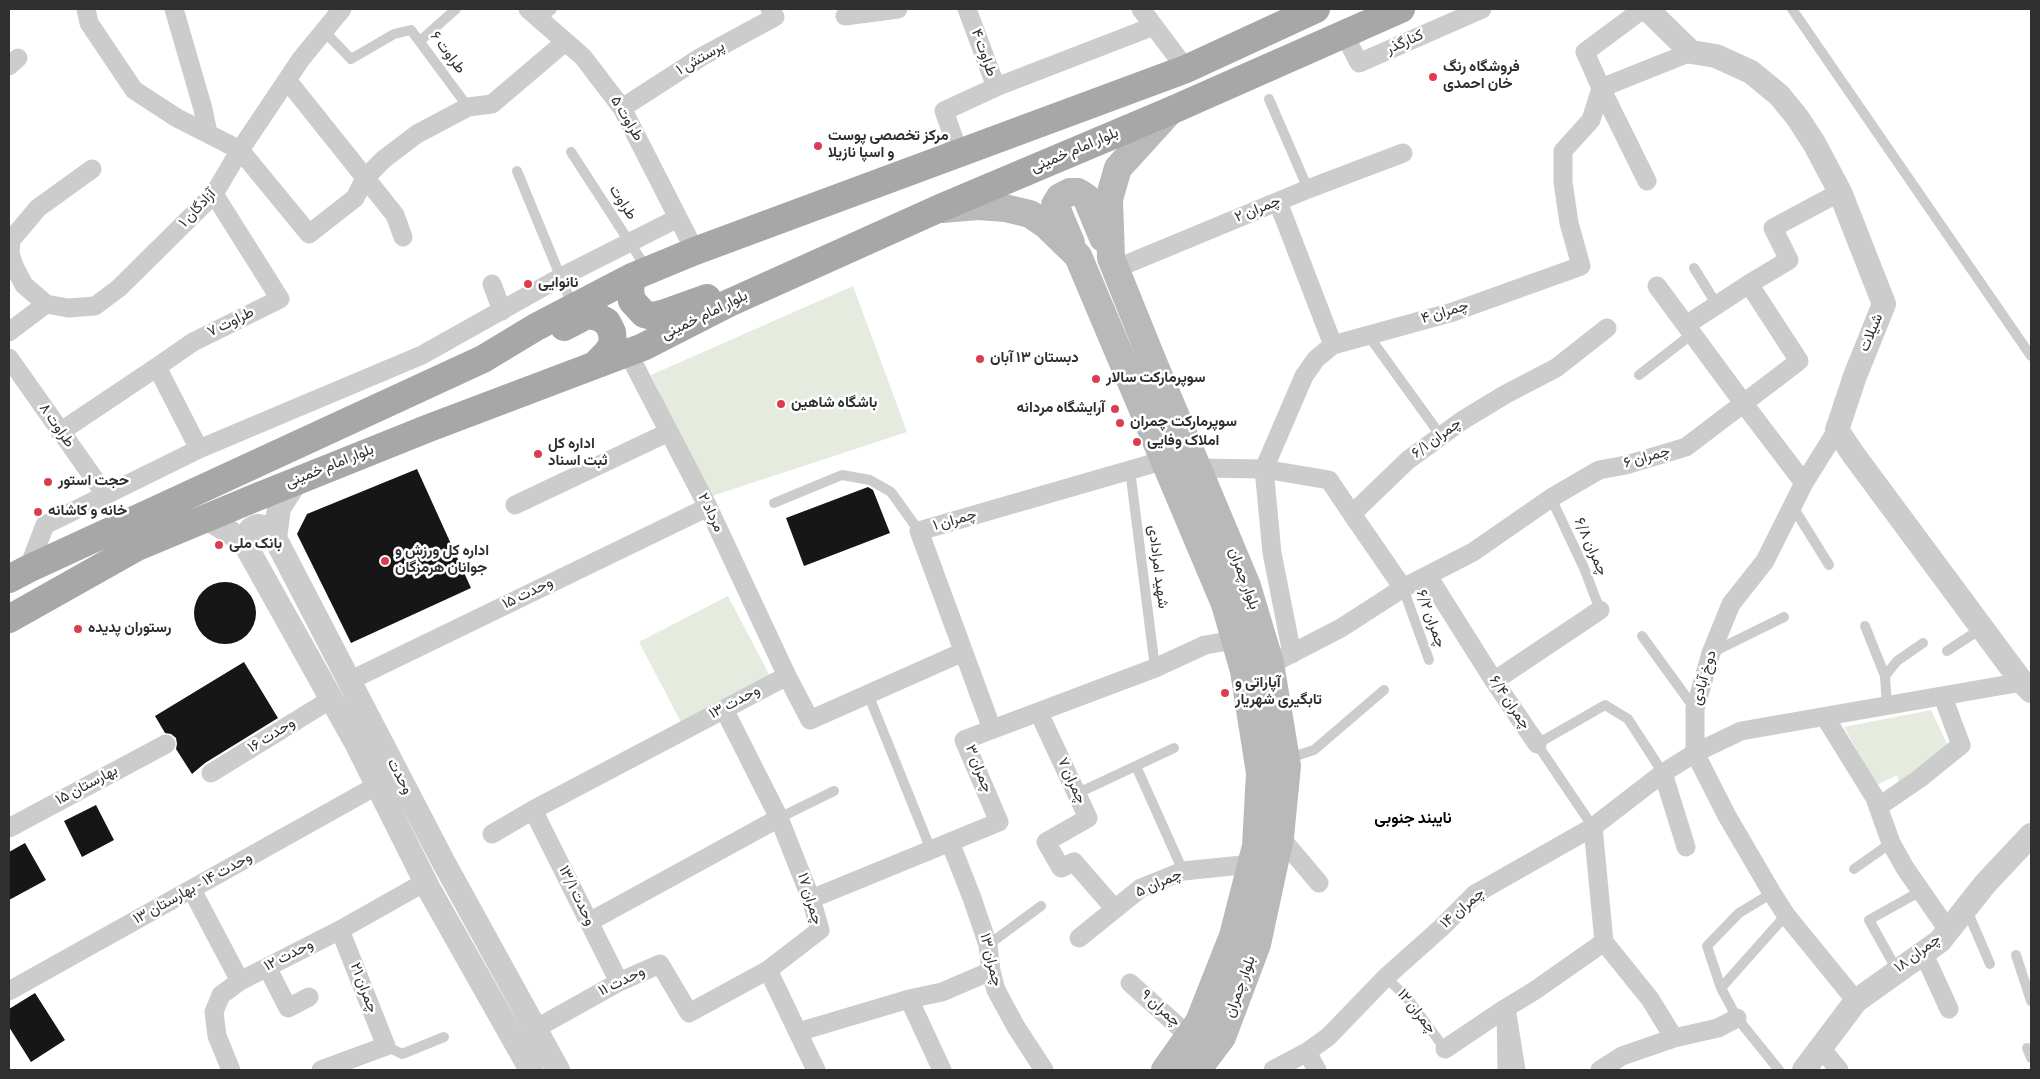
<!DOCTYPE html>
<meta charset="utf-8">
<style>
body{margin:0}
#map{position:relative;width:2040px;height:1079px;overflow:hidden;background:#fff;font-family:"Source Sans 3",sans-serif}
canvas{display:block}
.frame{position:absolute;inset:0;border:10px solid #2f2f2f;pointer-events:none}
</style>
<div id="map">
<canvas width="2040" height="1079"></canvas>
<div class="frame"></div>
</div>
<script>
const g = document.querySelector('canvas').getContext('2d');
g.lineJoin = 'round';
function fill(path, color) { g.fillStyle = color; g.fill(path, 'evenodd'); }
const shape = rows => new Path2D(rows.map(r => 'M' + r).join(''));
function trace(path, color, width, dash) { g.strokeStyle = color; g.lineWidth = width; g.lineCap = dash ? 'butt' : 'round'; g.setLineDash(dash || []); g.stroke(path); }
function drawText(font, color, halo, rows, align = 'center') {
  g.font = font + ' "Source Sans 3",Vazirmatn,sans-serif'; g.lineWidth = 5; g.setLineDash([]); g.textBaseline = 'middle'; g.strokeStyle = halo; g.fillStyle = color; for (const [text, x, y, turn = 0] of rows) {
    g.save(); g.translate(x, y); g.rotate((+turn || 0) * Math.PI / 180); g.textAlign = isNaN(turn) ? turn : align; if (halo) g.strokeText(text, 0, 0); g.fillText(text, 0, 0); g.restore();
  }
}
fill(shape([
 [853,286,907,432,709,497,651,375],
 [728,596,771,678,682,724,639,642],
 [1931,710,1950,750,1900,785,1897,775,1877,785,1844,727]
]), '#e5ebde');
fill(shape([
 [417,469,471,588,351,643,297,534,307,514],
 [868,487,873,490,890,533,804,566,786,518],
 '194 613a31 31 0 1 1 62 0a31 31 0 1 1-62 0Z',
 [244,662,278,718,205,763,192,774,176,749,177,744,176,738,171,734,165,733,155,716],
 [96,805,114,840,82,857,64,821],
 [25,843,46,880,9,900,9,852],
 [35,993,65,1040,31,1062,9,1027,9,1009]
]), '#161616');
trace(shape([
 [1792,9,2031,356],
 [540,20,552,9],
 [324,31,351,59,394,34,411,30,468,107],
 [420,41,456,9],
 [1269,99,1308,189],
 [571,152,647,269],
 [517,171,573,307],
 [1694,268,1717,305],
 [1368,335,1441,436],
 [1639,375,1692,334],
 [1130,470,1155,668],
 [1551,498,1584,568,1600,610],
 [774,503,842,475,870,480,891,492,919,531],
 [1793,507,1829,565],
 [1403,588,1429,660],
 [1865,626,1885,676],
 [1642,636,1695,709],
 [1947,651,1982,628],
 [1711,653,1784,617],
 [868,694,931,850],
 [1887,706,1885,676,1897,661,1923,643],
 [1286,759,1314,750,1384,690],
 [1136,766,1183,871],
 [1076,794,1174,748],
 [779,818,834,791],
 [1593,827,1537,744,1605,705,1628,719,1663,773],
 [1854,869,1891,843],
 [1772,893,1739,913,1707,946,1721,988,1737,1018,1779,1070],
 [1966,908,1990,964],
 [988,945,1041,906],
 [2016,955,2031,1001],
 [1897,970,1869,920,1921,891],
 [1386,977,1408,999,1445,1049],
 [1721,988,1786,915],
 [386,1046,402,1054,444,1037],
 [2027,1048,2031,1058]
]), '#ccc', 10);
trace(shape([
 [86,9,89,23,134,90,177,118,240,150,309,234,355,198,365,178,384,159,417,134,468,107,492,104,565,42],
 [174,9,203,109,208,133],
 [528,9,583,57,622,108,695,251],
 [1141,9,1186,69],
 [845,16,898,9],
 [1344,34,1359,63,1482,9],
 [9,66,18,58],
 [287,80,395,215,403,237],
 [996,87,1154,26],
 [622,108,701,57,775,17,770,9],
 [959,153,944,111,996,87,967,9],
 [1647,181,1601,88,1691,52],
 [1278,202,1333,345],
 [14,266,10,253,11,240,38,208,92,169],
 [1115,269,1308,189,1403,153],
 [9,270,14,266,24,285,46,304,68,308,95,306,119,288,214,194,240,150,301,59,342,9],
 [492,284,502,311],
 [1657,286,1744,404,1804,483],
 [1686,325,1749,284],
 [9,332,46,304],
 [628,353,708,507,787,676,810,720,963,652],
 [9,358,105,494],
 [1837,430,1804,483,1765,561,1731,604,1711,653,1695,709,1695,753,1727,816,1772,893,1786,915,1856,1001],
 [60,432,157,367],
 [199,449,157,367,193,342,280,299,214,194],
 [1197,468,1264,469,1329,480,1352,514],
 [515,505,669,432],
 [28,569,45,525,199,449,422,355,561,277,678,218],
 [1428,576,1494,681,1537,744],
 [1403,588,1352,514,1408,460,1463,420,1506,394,1556,368,1607,328],
 [1292,654,1272,553,1264,469,1304,376,1316,359,1333,345,1453,312,1581,266,1569,223,1563,182,1563,151,1591,120,1601,88,1585,52,1643,9],
 [1281,659,1341,628,1403,588,1473,552,1551,498,1599,470,1626,465,1686,447,1799,361,1749,284,1789,260,1773,228,1840,192],
 [349,681,708,507],
 [1494,681,1600,610],
 [724,709,779,818,811,899,820,930,768,970,816,1070],
 [1039,713,1088,818,1046,842,1061,868,1074,862,1114,908],
 [1825,717,1875,798,1891,843,1905,868,1948,930],
 [992,729,919,531,1165,460],
 [211,773,333,698],
 [1663,773,1686,847],
 [1878,807,1919,779,1961,745,1943,697],
 [533,810,619,982],
 [1593,827,1604,942],
 [9,828,166,744],
 [492,834,533,810,787,676],
 [1280,837,1319,883],
 [950,842,972,898,988,945,991,971,996,990,1016,1027,1044,1070],
 [192,890,240,981],
 [811,899,999,822,964,740,1155,668,1205,645,1235,640],
 [589,922,779,818],
 [1079,938,1141,888,1183,871,1252,864],
 [1923,952,1949,1009],
 [267,967,288,1008,309,997],
 [1130,983,1189,1036],
 [9,991,376,786],
 [909,999,942,1070],
 [535,1029,619,982,660,964,689,1013,768,970],
 [798,1032,909,999,942,992,991,971],
 [1821,1048,1839,1070],
 [1445,1049,1506,1008,1534,991,1604,942,1650,999,1674,1038],
 [1307,1052,1317,1070],
 [231,1070,217,1036,214,1012,221,995,240,981,340,930,425,882],
 [321,1070,386,1046,340,930],
 [1273,1070,1307,1052,1328,1037,1386,977,1441,928,1475,894,1593,827,1663,773,1695,753,1741,731,2022,682],
 [1507,1070,1506,1008,1516,1070],
 [1600,1070,1622,1056,1674,1038,1718,1028,1737,1018]
]), '#ccc', 19);
trace(shape([
 [1647,9,1691,52,1716,56,1751,72,1779,95,1797,117,1814,143,1840,192,1884,304,1855,376,1837,430,1853,454,2022,682,2031,691],
 [297,480,279,508,275,538,444,863,558,1070],
 [207,518,231,533,246,546,356,743,430,891,531,1070],
 [246,546,248,534,251,529,257,526,264,527,268,530,275,538],
 [1804,1070,1856,1001,1940,941,1985,884,2031,835]
]), '#ccc', 24);
trace(shape([
 [1170,111,1118,168,1109,199,1111,258,1153,362,1247,586,1270,663,1287,766,1280,837,1257,944,1222,1037,1197,1070],
 [942,209,978,206,1005,208,1030,214,1046,225,1078,256,1225,604,1244,671,1260,773,1256,846,1233,936,1199,1022,1165,1070],
 [1071,243,1055,205,1060,197,1070,192,1078,192,1086,197,1103,238]
]), '#b9b9b9', 28);
trace(shape([
 [632,277,630,291,632,301,644,314,653,316,665,313,707,298],
 [564,327,587,315,598,317,607,322,612,332,613,344,606,354,595,365],
 [9,579,28,569,483,359,536,327,632,277,695,251,1186,69,1316,9],
 [9,619,137,547,257,497,429,428,643,347,729,303,938,209,1170,111,1401,9]
]), '#a7a7a7', 28);
for (const [x, y, r, color] of [
 [1433,77,5,"#da3d4e"],
 [818,146,5,"#da3d4e"],
 [528,284,5,"#da3d4e"],
 [980,359,5,"#da3d4e"],
 [1096,379,5,"#da3d4e"],
 [781,404,5,"#da3d4e"],
 [1115,409,5,"#da3d4e"],
 [1120,423,5,"#da3d4e"],
 [1137,442,5,"#da3d4e"],
 [538,454,5,"#da3d4e"],
 [48,482,5,"#da3d4e"],
 [38,512,5,"#da3d4e"],
 [219,545,5,"#da3d4e"],
 [385,561,5,"#da3d4e"],
 [78,629,5,"#da3d4e"],
 [1225,693,5,"#da3d4e"]
]) { const dot = new Path2D(); dot.arc(x, y, r, 0, 2 * Math.PI); g.fillStyle = color; g.fill(dot); trace(dot, '#fff', 2); }
drawText('15px', '#2f2f2f', '#fff', [
 ["کنارگذر",1405,43,-24],
 ["طراوت ۶",447,53,53],
 ["طراوت ۴",983,53,70],
 ["پرستش ۱",701,59,-30],
 ["طراوت ۵",626,119,59],
 ["بلوار امام خمینی",1075,151,-23],
 ["طراوت",622,203,57],
 ["آزادگان ۱",198,209,-47],
 ["چمران ۲",1258,210,-22],
 ["چمران ۴",1445,313,-17],
 ["بلوار امام خمینی",705,316,-26],
 ["طراوت ۷",231,323,-26],
 ["شیلات",1872,333,-67],
 ["طراوت ۸",56,426,55],
 ["چمران ۶/۱",1437,439,-36],
 ["چمران ۶",1647,458,-16],
 ["بلوار امام خمینی",330,467,-22],
 ["مرداد ۲",710,513,64],
 ["چمران ۱",955,521,-16],
 ["چمران ۶/۸",1590,547,66],
 ["شهید امرادادی",1157,567,83],
 ["بلوار چمران",1243,579,70],
 ["وحدت ۱۵",528,594,-26],
 ["چمران ۶/۲",1430,619,70],
 ["دوخ آبادی",1705,678,-74],
 ["وحدت ۱۳",735,703,-28],
 ["چمران ۶/۴",1509,703,56],
 ["وحدت ۱۶",272,736,-32],
 ["چمران ۳",978,769,68],
 ["وحدت",399,777,62],
 ["چمران ۷",1071,781,65],
 ["بهارستان ۱۵",87,786,-28],
 ["چمران ۵",1159,884,-24],
 ["وحدت ۱۴ - بهارستان ۱۳",193,889,-29],
 ["وحدت ۱۳/۱",576,896,64],
 ["چمران ۱۷",809,899,73],
 ["چمران ۱۴",1463,909,-41],
 ["چمران ۱۸",1918,954,-37],
 ["وحدت ۱۲",289,956,-27],
 ["چمران ۱۳",990,960,76],
 ["وحدت ۱۱",622,982,-26],
 ["بلوار چمران",1241,987,-70],
 ["چمران ۲۱",363,988,69],
 ["چمران ۹",1160,1009,42],
 ["چمران ۱۲",1416,1012,51]
]);
drawText('bold 15px', '#2f2f2f', '#fff', [
 ["فروشگاه رنگ",1443,68],
 ["خان احمدی",1443,85],
 ["مرکز تخصصی پوست",828,137],
 ["و اسپا نازیلا",828,154],
 ["نانوایی",538,284],
 ["دبستان ۱۳ آبان",990,359],
 ["سوپرمارکت سالار",1106,379],
 ["باشگاه شاهین",791,404],
 ["آرایشگاه مردانه",1105,409,"right"],
 ["سوپرمارکت چمران",1130,423],
 ["املاک وفایی",1147,442],
 ["اداره کل",548,445],
 ["ثبت اسناد",548,462],
 ["حجت استور",58,482],
 ["خانه و کاشانه",48,512],
 ["بانک ملی",229,545],
 ["اداره کل ورزش و",395,552],
 ["جوانان هرمزگان",395,569],
 ["رستوران پدیده",88,629],
 ["آپاراتی و",1235,684],
 ["تابگیری شهریار",1235,701]
], 'left');
drawText('bold 16px', '#000', '#fff', [
 ["نایبند جنوبی",1413,819]
]);
</script>
